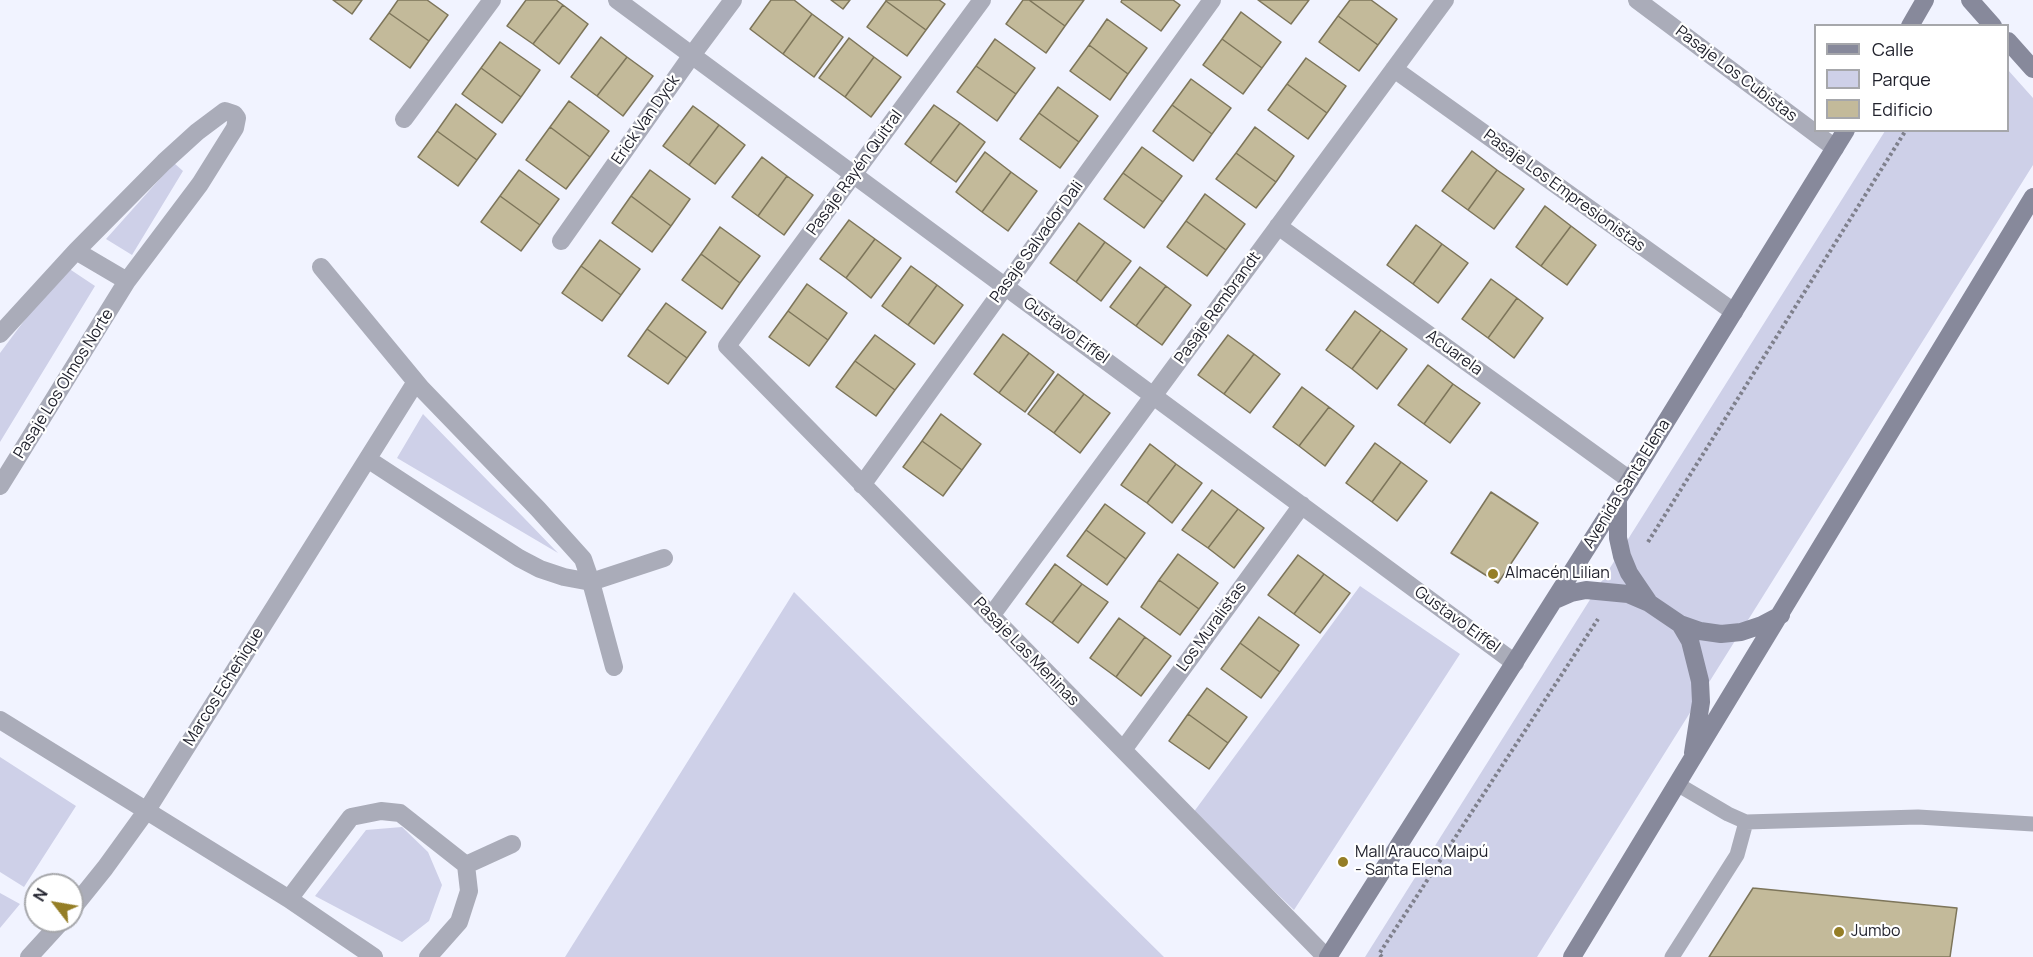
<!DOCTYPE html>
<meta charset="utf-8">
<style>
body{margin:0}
#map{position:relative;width:2033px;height:957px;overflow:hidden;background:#f1f3ff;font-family:Manrope,sans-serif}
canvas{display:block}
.legend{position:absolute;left:1814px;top:24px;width:195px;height:108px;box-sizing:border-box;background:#fff;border:2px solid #a6a7ab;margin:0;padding:8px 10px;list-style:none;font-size:18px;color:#21222d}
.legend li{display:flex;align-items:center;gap:12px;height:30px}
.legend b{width:30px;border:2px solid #a6a7ab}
.north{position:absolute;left:24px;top:873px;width:60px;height:60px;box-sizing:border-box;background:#fff;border:2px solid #a6a7ab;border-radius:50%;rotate:301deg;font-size:16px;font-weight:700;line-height:24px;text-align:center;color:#21222d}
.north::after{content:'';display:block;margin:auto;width:21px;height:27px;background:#957e26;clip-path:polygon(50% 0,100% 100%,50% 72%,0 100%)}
</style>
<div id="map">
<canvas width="2033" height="957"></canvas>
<ul class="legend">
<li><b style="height:8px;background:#87899b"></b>Calle</li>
<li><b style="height:16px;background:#ced0e8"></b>Parque</li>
<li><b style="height:16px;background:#c3ba9a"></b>Edificio</li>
</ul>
<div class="north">N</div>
</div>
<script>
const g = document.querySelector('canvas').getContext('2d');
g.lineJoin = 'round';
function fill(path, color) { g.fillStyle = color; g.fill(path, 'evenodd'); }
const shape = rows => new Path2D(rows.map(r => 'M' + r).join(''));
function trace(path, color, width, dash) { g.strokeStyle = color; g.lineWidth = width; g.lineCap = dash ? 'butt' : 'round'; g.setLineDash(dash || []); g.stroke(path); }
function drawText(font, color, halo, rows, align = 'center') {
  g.font = font + ' Manrope,sans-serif'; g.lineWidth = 4.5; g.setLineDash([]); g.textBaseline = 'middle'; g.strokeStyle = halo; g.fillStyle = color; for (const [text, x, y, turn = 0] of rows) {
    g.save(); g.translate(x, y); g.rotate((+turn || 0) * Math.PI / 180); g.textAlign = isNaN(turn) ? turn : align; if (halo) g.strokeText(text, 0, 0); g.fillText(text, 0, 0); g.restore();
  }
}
fill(shape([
 [2008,70,2033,98,2033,165,1537,957,1365,957,1885,131,2008,130],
 [174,163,183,171,132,255,106,239],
 [65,266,95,286,0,442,0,353],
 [423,414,558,553,397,458],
 [1360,586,1460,654,1294,910,1193,813],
 [794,592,1164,957,565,957],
 [0,757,76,806,24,887,0,872],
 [402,827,428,852,442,885,429,921,402,942,315,896,366,830],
 [0,893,20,904,0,928]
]), '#ced0e8');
const building = shape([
 [333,0,362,0,352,14,333,0],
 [398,0,427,0,448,15,429,41,389,13,398,0],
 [526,0,556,0,563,5,533,44,507,26,526,0],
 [771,0,794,0,812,14,783,54,750,29,771,0],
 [831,0,850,0,843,9,831,0],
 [886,0,939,0,945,4,926,30,886,1,886,0],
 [1023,0,1029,0,1065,26,1046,53,1006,24,1023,0],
 [1029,0,1084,0,1065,26,1029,0],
 [1122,0,1173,0,1180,5,1161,31,1121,2,1122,0],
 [1258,0,1309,0,1291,24,1258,0],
 [1350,0,1371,0,1397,19,1378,45,1338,16,1350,0],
 [886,1,926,30,907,56,867,27,886,1],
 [563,5,588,24,559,64,533,44,563,5],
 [1241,12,1281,42,1262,68,1222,39,1241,12],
 [389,13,429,41,410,68,370,39,389,13],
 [812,14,843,37,814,77,783,54,812,14],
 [1338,16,1378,45,1359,71,1319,42,1338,16],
 [1107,19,1147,48,1128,74,1089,45,1107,19],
 [601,37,627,57,597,96,571,77,601,37],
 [849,38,874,57,845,97,819,78,849,38],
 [995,39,1035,68,1016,94,976,66,995,39],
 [1222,39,1262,68,1243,94,1203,65,1222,39],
 [500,42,540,70,521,97,481,68,500,42],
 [1089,45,1128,74,1110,100,1070,71,1089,45],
 [627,57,653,76,623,116,597,96,627,57],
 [874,57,901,77,871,117,845,97,874,57],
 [1306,58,1346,86,1327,113,1287,84,1306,58],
 [976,66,1016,94,997,121,957,92,976,66],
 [481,68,521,97,502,123,462,94,481,68],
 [1191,79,1231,108,1212,134,1172,105,1191,79],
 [1287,84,1327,113,1308,139,1268,110,1287,84],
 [1058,87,1098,116,1079,142,1039,113,1058,87],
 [569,101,609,131,590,157,550,127,569,101],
 [456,104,496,134,477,160,437,131,456,104],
 [934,105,960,123,930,163,905,144,934,105],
 [1172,105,1212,134,1193,161,1153,131,1172,105],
 [693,106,719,125,689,165,663,146,693,106],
 [1039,113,1079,142,1060,168,1020,139,1039,113],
 [960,123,985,142,956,182,930,163,960,123],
 [719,125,745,145,715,184,689,165,719,125],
 [550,127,590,157,566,189,526,160,550,127],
 [1255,127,1294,156,1276,182,1236,153,1255,127],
 [437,131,477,160,458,186,418,157,437,131],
 [1142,147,1182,176,1163,202,1123,173,1142,147],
 [1472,151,1497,170,1468,210,1442,191,1472,151],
 [985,152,1011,172,982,212,956,192,985,152],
 [1236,153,1276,182,1256,208,1216,179,1236,153],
 [762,157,787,176,758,216,732,197,762,157],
 [519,170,559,199,540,225,500,196,519,170],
 [650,170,690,199,671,226,631,196,650,170],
 [1497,170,1524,189,1494,229,1468,210,1497,170],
 [1011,172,1037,191,1008,231,982,212,1011,172],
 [1123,173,1163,202,1144,228,1104,199,1123,173],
 [787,176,813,195,784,235,758,216,787,176],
 [1205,194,1245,224,1226,250,1186,221,1205,194],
 [500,196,540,225,521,251,481,222,500,196],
 [631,196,671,226,652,252,612,223,631,196],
 [1545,206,1571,226,1541,266,1516,247,1545,206],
 [849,220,875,239,846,278,820,259,849,220],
 [1186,221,1226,250,1207,276,1167,247,1186,221],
 [1079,223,1105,242,1076,282,1050,263,1079,223],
 [1416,225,1442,244,1413,284,1387,265,1416,225],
 [1571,226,1596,245,1567,285,1541,266,1571,226],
 [720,227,760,256,740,283,701,254,720,227],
 [875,239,901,258,871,298,846,278,875,239],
 [600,240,640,269,621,295,581,266,600,240],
 [1105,242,1131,261,1101,301,1076,282,1105,242],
 [1442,244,1468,263,1438,303,1413,284,1442,244],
 [701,254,740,283,722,309,682,280,701,254],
 [581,266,621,295,602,321,562,293,581,266],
 [911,266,937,285,908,325,882,306,911,266],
 [1140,267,1166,286,1136,326,1110,307,1140,267],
 [1491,279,1517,298,1488,338,1462,319,1491,279],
 [807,284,847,313,828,340,788,311,807,284],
 [937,285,963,305,934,344,908,325,937,285],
 [1166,286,1191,305,1162,345,1136,326,1166,286],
 [1517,298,1543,318,1514,358,1488,338,1517,298],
 [666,303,706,332,687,358,647,329,666,303],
 [788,311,828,340,809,366,769,337,788,311],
 [1355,311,1381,330,1352,369,1326,350,1355,311],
 [647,329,687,358,668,384,628,356,647,329],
 [1381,330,1407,349,1377,389,1352,369,1381,330],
 [1003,334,1029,353,999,393,974,374,1003,334],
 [875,335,915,364,895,390,855,361,875,335],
 [1228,335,1254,354,1224,394,1198,375,1228,335],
 [1029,353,1054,372,1025,412,999,393,1029,353],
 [1254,354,1280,374,1250,413,1224,394,1254,354],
 [855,361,895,390,876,416,836,387,855,361],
 [1428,365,1453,384,1424,424,1398,405,1428,365],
 [1058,374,1084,394,1054,433,1028,414,1058,374],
 [1453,384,1480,403,1450,443,1424,424,1453,384],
 [1302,387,1329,407,1299,446,1273,427,1302,387],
 [1084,394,1110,413,1080,453,1054,433,1084,394],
 [1329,407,1354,426,1325,466,1299,446,1329,407],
 [941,414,981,444,962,470,922,441,941,414],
 [922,441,962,470,943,496,903,467,922,441],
 [1375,443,1401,462,1372,502,1346,483,1375,443],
 [1150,444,1176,464,1147,503,1121,485,1150,444],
 [1401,462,1427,481,1397,521,1372,502,1401,462],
 [1176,464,1202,483,1172,523,1147,503,1176,464],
 [1212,490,1238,509,1208,548,1182,530,1212,490],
 [1491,492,1538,523,1498,583,1451,553,1491,492],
 [1105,504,1145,533,1126,559,1086,530,1105,504],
 [1238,509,1264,528,1234,568,1208,548,1238,509],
 [1086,530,1126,559,1107,585,1067,556,1086,530],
 [1178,554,1218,583,1199,609,1159,580,1178,554],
 [1298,555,1324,574,1294,614,1268,595,1298,555],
 [1055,564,1082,584,1052,623,1026,604,1055,564],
 [1324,574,1350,593,1320,633,1294,614,1324,574],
 [1159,580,1199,609,1180,635,1141,607,1159,580],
 [1082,584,1108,602,1078,643,1052,623,1082,584],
 [1259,617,1299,645,1280,672,1240,643,1259,617],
 [1119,618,1145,637,1116,677,1090,658,1119,618],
 [1145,637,1171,656,1141,696,1116,677,1145,637],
 [1240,643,1280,672,1261,698,1221,669,1240,643],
 [1207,688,1247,717,1228,743,1188,714,1207,688],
 [1188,714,1228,743,1209,769,1169,741,1188,714],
 [1753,888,1957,908,1950,957,1709,957,1753,888]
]);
fill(building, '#c3ba9a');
trace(building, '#7d755a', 1.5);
trace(shape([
 [1648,542,1906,130],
 [1382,957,1379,954,1598,619]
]), '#7f808c', 4, [3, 3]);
trace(shape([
 [1677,784,1728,814,1746,822,1918,817,2033,824],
 [1672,957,1737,855,1746,822]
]), '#aaacb9', 15);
trace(shape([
 [617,0,1515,663],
 [982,0,727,346,1326,957],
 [1637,0,1835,148],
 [1394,69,1734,312],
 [404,119,492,0],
 [1278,226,1630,480],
 [561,241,692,55,733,0],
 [76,251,127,281],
 [321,267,421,388],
 [0,334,76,251,164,162,197,132,225,111,234,114,237,118,235,128,200,184,127,281,0,486],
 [862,485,1212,0],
 [991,616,1445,0],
 [614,667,591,582,664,558],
 [0,720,289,899,374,957],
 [1123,750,1302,505],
 [466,865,512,844],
 [289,899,351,817,381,811,400,813,466,865,469,891,459,922,428,957],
 [72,909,105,868,147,810,412,388,421,388,538,509,583,559,591,582,564,577,540,569,519,558,369,460],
 [29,957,62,921]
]), '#aaacb9', 18);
trace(shape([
 [1970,0,1993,26],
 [1910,26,1925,0],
 [2008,41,2033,69],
 [1618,502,1618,538,1622,556,1629,573,1648,601],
 [1555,600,1571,593,1586,590,1628,594,1649,603,1680,624,1700,631,1721,634,1741,632,1762,625,1781,615],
 [1680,624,1690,641,1700,681,1701,702,1693,753],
 [1328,957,1630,480,1846,130],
 [1572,957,2033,197]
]), '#87899b', 18);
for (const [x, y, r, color] of [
 [1493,574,6,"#957e26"],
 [1343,862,6,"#957e26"],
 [1839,932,6,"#957e26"]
]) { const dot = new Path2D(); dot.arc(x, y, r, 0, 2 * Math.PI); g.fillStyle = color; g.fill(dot); trace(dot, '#fff', 2); }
drawText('16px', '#21222d', '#fff', [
 ["Pasaje Los Cubistas",1736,74,37],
 ["Erick Van Dyck",646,120,-55],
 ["Pasaje Rayén Quitral",855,173,-54],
 ["Pasaje Los Empresionistas",1564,191,36],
 ["Pasaje Salvador Dali",1037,242,-54],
 ["Pasaje Rembrandt",1218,308,-54],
 ["Gustavo Eiffel",1066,331,36],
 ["Acuarela",1454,353,36],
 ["Pasaje Los Olmos Norte",64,384,-58],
 ["Avenida Santa Elena",1627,484,-58],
 ["Gustavo Eiffel",1457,620,36],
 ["Los Muralistas",1212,627,-54],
 ["Pasaje Las Meninas",1026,652,46],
 ["Marcos Echeñique",224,687,-58]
]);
drawText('16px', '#21222d', '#fff', [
 ["Almacén Lilian",1505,574],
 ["Mall Arauco Maipú",1355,853],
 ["- Santa Elena",1355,871],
 ["Jumbo",1851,932]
], 'left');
</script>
